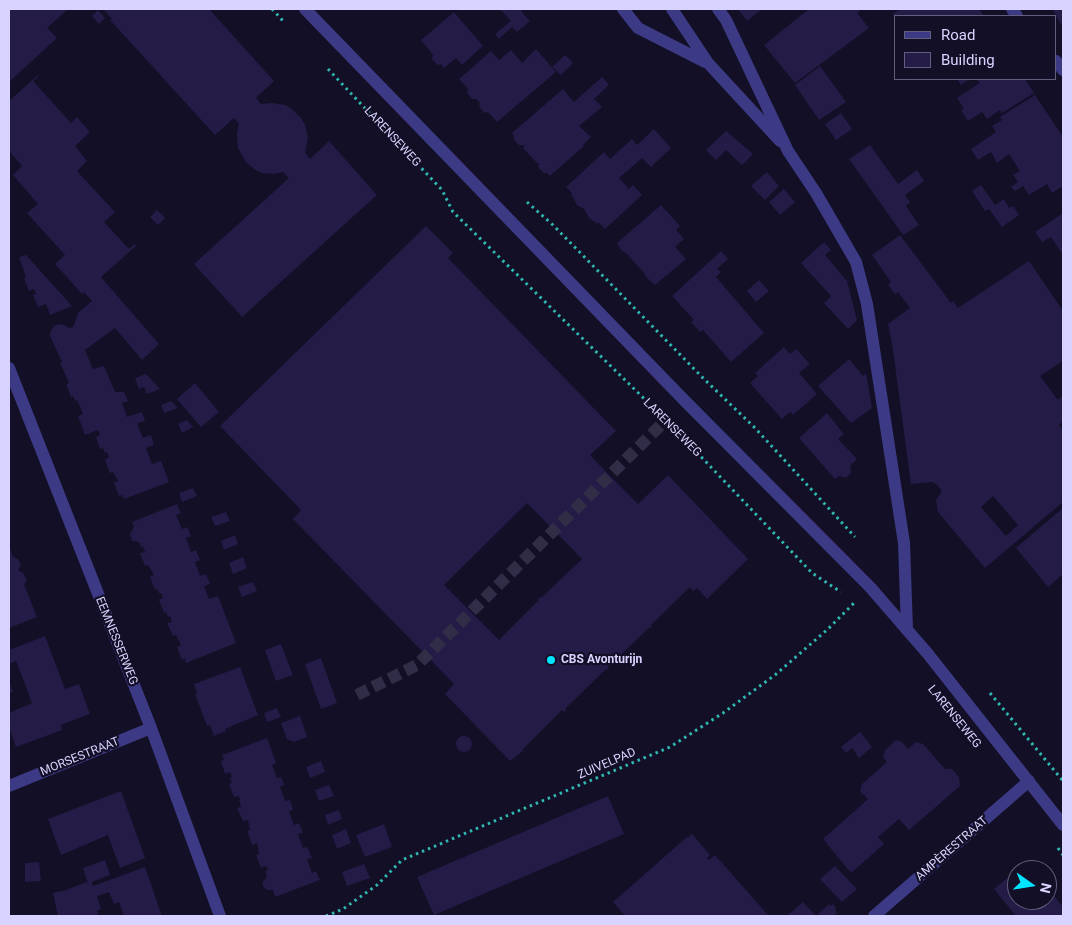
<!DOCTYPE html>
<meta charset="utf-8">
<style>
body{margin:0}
#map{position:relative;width:1072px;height:925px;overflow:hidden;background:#130f26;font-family:Roboto,sans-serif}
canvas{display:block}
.frame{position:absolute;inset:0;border:10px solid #d9d4ff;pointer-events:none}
.legend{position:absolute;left:894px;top:15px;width:162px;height:65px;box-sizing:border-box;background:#130f26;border:1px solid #625e7d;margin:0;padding:6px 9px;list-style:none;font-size:15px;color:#d9d4ff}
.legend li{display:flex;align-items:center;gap:10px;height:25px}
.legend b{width:25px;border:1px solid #625e7d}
.north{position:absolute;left:1007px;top:860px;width:50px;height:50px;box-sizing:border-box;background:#130f26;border:1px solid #625e7d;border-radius:50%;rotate:103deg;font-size:14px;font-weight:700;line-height:20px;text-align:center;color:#d9d4ff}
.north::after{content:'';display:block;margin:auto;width:18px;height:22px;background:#00e5ff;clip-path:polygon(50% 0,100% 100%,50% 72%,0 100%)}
</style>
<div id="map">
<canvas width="1072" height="925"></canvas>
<div class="frame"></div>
<ul class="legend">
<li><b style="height:6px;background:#3d3a85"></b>Road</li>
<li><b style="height:14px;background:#241b47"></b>Building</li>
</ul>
<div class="north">N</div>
</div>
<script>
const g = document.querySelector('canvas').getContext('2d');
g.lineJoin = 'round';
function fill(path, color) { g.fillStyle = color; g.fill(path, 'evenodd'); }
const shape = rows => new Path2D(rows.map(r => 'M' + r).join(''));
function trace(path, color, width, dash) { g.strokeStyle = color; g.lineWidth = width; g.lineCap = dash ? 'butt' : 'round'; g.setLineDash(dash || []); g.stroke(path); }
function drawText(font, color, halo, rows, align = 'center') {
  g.font = font + ' Roboto,sans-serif'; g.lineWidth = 4.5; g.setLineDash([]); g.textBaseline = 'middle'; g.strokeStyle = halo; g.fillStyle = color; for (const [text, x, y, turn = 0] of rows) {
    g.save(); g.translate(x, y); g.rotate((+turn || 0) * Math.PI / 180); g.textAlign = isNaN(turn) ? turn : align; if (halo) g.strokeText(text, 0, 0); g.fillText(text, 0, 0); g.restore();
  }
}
fill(shape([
 [9,9,68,9,47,28,57,38,9,82],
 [103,9,209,9,274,81,256,98,261,104,272,103,285,105,292,109,301,118,305,125,308,138,305,152,310,159,329,141,377,195,242,317,194,264,289,178,283,172,275,174,262,173,254,169,246,162,238,148,237,133,239,124,234,118,215,135,110,20,112,19],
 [500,9,524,9,521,11,530,21,517,32,512,27,499,39,495,34,511,21],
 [738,9,762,9,747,21],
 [809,9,862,9,857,13,869,28,795,83,764,45],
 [900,9,979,9,984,16,895,16,893,14],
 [1052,9,1063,9,1063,28,1054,12],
 [98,10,105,18,99,24,92,16],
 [454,12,483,46,462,65,456,58,444,68,441,64,437,65,432,59,433,55,421,40],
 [536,49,556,72,497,122,488,112,484,113,479,106,480,103,476,99,472,99,467,93,468,89,459,79,491,51,499,60,511,50,522,63],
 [565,55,573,63,561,75,552,67],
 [820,66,846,102,819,120,795,85],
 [38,75,39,76,33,81,71,123,77,117,90,132,75,146,87,161,77,171,115,212,104,222,129,249,134,244,136,246,101,277,159,344,142,360,115,328,85,350,93,369,104,366,115,392,124,392,128,401,122,403,127,417,142,412,145,421,137,423,143,438,151,435,154,445,146,448,152,464,161,461,169,482,124,499,122,495,119,496,114,483,118,481,113,472,110,473,105,460,109,457,107,452,105,453,103,448,100,449,96,437,100,435,98,430,85,435,78,416,83,414,77,400,75,401,73,396,71,397,66,384,69,383,60,363,62,362,50,336,51,330,56,325,62,324,69,328,73,327,78,313,92,301,84,292,82,294,55,264,65,255,27,213,38,204,13,175,22,166,9,151,9,101],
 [602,77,609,85,594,99,602,107,579,126,591,137,583,145,584,146,550,176,547,173,544,173,538,167,539,163,537,163,523,148,524,147,523,145,519,145,514,140,514,136,512,133,563,89,574,102],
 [957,79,970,79,961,85],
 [976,79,1025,79,1034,93,1002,113,1000,110,987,119,982,112,968,121,961,110,964,109,957,98,980,83],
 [1035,95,1063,137,1063,186,1052,193,1047,184,1029,195,1023,186,1015,191,1011,187,1018,182,1013,175,1020,171,1009,154,997,163,991,152,978,160,971,149,996,132,992,126,1002,120,1000,117],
 [841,113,852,129,836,140,825,124],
 [654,129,671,148,651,167,642,158,619,178,629,189,633,185,642,195,605,229,598,222,597,224,589,218,584,209,577,205,571,194,572,193,566,187,604,152,610,159,632,139,637,145],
 [726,131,753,154,742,165,726,150,716,160,706,150],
 [870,145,898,184,917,170,924,181,905,195,910,202,906,206,919,225,903,235,849,159],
 [767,172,779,186,765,200,751,186],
 [981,185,995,205,1004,199,1009,208,1013,206,1019,215,1002,227,989,209,985,211,972,191],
 [784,189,795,202,780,215,769,202],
 [661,205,680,226,676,230,684,239,675,247,686,259,655,285,645,276,644,273,628,255,620,249,617,243],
 [157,210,165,218,158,225,150,217],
 [1063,213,1063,255,1051,237,1042,242,1035,232],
 [426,226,453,253,448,258,616,431,590,455,610,476,638,504,668,475,748,559,707,599,697,588,693,591,690,587,651,625,652,627,649,628,608,667,609,668,606,670,606,669,565,709,566,710,564,712,562,710,522,750,523,751,510,761,445,694,454,684,293,519,301,510,220,426],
 [527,503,582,559,541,598,540,597,538,599,539,600,499,640,444,585],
 [900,235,951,303,953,301,958,308,1029,261,1063,311,1063,361,1040,376,1058,400,1063,395,1063,421,1059,425,1063,430,1063,502,985,568,938,512,936,500,942,491,937,485,933,482,911,484,892,343,888,324,910,308,898,292,895,294,888,285,891,282,872,255],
 [993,496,1018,525,1006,536,981,507],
 [824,242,831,250,825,255,847,281,857,320,848,329,824,303,831,296,801,263],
 [721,251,728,259,717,269,721,272,716,277,764,333,731,362,703,330,700,332,691,322,694,320,672,296],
 [26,255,72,306,50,315,46,304,38,307,33,295,36,294,34,289,29,291,24,278,26,277,19,257],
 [759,280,769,291,756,302,747,291],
 [784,347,790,354,796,349,810,364,799,373,817,394,793,415,790,412,782,419,750,383,758,376,755,373],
 [849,359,863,376,866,373,872,408,851,423,818,386],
 [146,374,160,389,147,394,144,387,139,389,135,378],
 [195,383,219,412,201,427,177,399],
 [171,401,178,408,164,413,161,405],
 [827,413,844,434,838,439,857,459,850,466,851,473,846,478,839,476,835,479,799,438],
 [187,420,193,427,182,433,178,424],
 [193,488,197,496,182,502,179,493],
 [177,504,181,513,176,515,182,529,187,527,191,536,186,538,191,552,196,550,200,560,195,562,200,576,206,574,210,584,204,586,209,599,218,596,236,643,186,663,185,658,182,660,177,647,181,645,176,635,173,636,167,623,172,622,170,616,168,617,166,612,164,613,159,600,163,598,161,593,159,593,157,589,155,590,150,577,154,575,148,565,145,566,140,553,145,552,143,546,141,547,139,542,132,541,130,534,134,527,132,522],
 [1063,508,1063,574,1048,587,1016,548],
 [226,512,230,521,215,526,211,517],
 [235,535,238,544,224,550,221,541],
 [9,545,13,557,18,559,21,566,18,570,24,574,27,581,24,584,37,617,9,628],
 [243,557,247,568,233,574,229,563],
 [253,582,257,591,242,597,238,587],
 [45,636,65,689,79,684,90,714,61,725,62,730,16,747,9,727,9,713,32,703,16,661,9,664,9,650],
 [281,644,293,675,276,681,265,650],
 [321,658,337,703,321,709,305,664],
 [240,667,258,715,225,729,226,731,214,736,210,725,207,726,195,694,197,693,194,684],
 [9,681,13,692,9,693],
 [277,708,281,717,267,722,264,713],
 [300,716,307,737,294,742,287,739,281,723],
 [860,732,872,747,859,758,852,748,846,753,841,747],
 '456 744a8 8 0 1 1 16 0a8 8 0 1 1-16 0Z',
 [267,738,276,763,272,765,277,778,281,777,284,785,280,787,285,801,290,800,293,810,289,811,294,825,299,823,303,833,298,834,303,848,307,847,312,858,307,859,312,873,316,871,320,880,275,897,273,890,267,890,263,886,263,881,267,877,265,871,268,871,266,866,261,868,256,855,259,854,257,843,252,845,247,831,250,830,248,820,243,821,237,808,241,807,239,800,240,800,239,796,234,797,229,784,232,783,230,778,232,777,230,772,225,774,221,761,224,760,222,755],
 [896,740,902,742,908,749,916,742,923,744,945,769,952,769,959,777,960,786,909,830,899,819,878,837,884,844,851,873,823,839,868,799,860,791,862,784,887,762,883,757,885,750],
 [321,761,325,772,310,778,306,767],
 [329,785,334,796,319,801,315,790],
 [121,791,145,858,120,868,108,835,61,855,48,819],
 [608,796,624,834,434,915,417,877],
 [339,810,342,819,328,825,325,815],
 [384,824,392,847,365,857,356,835],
 [346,829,351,843,337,849,332,835],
 [692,834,710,855,707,858,709,860,715,855,769,916,625,916,613,902,687,837,688,838],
 [105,860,110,875,92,882,93,886,145,867,162,916,124,916,119,902,114,904,109,892,97,896,101,909,97,911,99,916,58,916,53,893,66,890,87,882,88,884,83,868],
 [39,862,41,881,25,882,25,863],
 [1027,862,1033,870,1017,870],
 [364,864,370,878,347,886,342,872],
 [835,866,857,889,842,902,820,879],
 [1017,870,1017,900,1047,900,1047,887,1063,907,1063,916,1016,916,994,889],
 [803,902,816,916,787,916],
 [829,904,831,906,833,904,836,908,835,910,837,913,833,916,820,916,818,914]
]), '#241b47');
trace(shape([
 [357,695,417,665,666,420]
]), '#312d47', 12, [12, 6]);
trace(shape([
 [272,9,285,23],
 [328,69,442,190,453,212,666,420,812,573,841,592],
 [527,202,553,225,704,379,755,428,855,537],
 [990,693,1063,781],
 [1058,848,1063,855],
 [326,916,343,909,377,885,402,860,670,747,723,713,775,675,828,629,854,603]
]), '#2fb8b0', 3, [2.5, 4]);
trace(shape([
 [305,9,684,400,870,587,928,654,1063,825],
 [623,9,638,28,705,62],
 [672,9,708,63,780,141],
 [718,9,726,20,788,151,816,193,856,262,867,304,904,543,907,630],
 [1012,9,1017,16],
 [1056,61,1063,70],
 [9,368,151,728,220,916],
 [9,786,151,728],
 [874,916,1029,781]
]), '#3d3a85', 12);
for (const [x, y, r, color] of [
 [551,660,5,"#00e5ff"]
]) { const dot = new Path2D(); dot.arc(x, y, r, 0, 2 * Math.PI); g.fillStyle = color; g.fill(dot); trace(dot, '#130f26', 2); }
drawText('12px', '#d9d4ff', '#130f26', [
 ["LARENSEWEG",392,137,47],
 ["LARENSEWEG",672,428,45],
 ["EEMNESSERWEG",116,641,68],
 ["LARENSEWEG",954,717,51],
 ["MORSESTRAAT",80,757,-22],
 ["ZUIVELPAD",607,764,-23],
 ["AMPÈRESTRAAT",952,849,-41]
]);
drawText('bold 12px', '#d9d4ff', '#130f26', [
 ["CBS Avonturijn",561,660]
], 'left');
</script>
